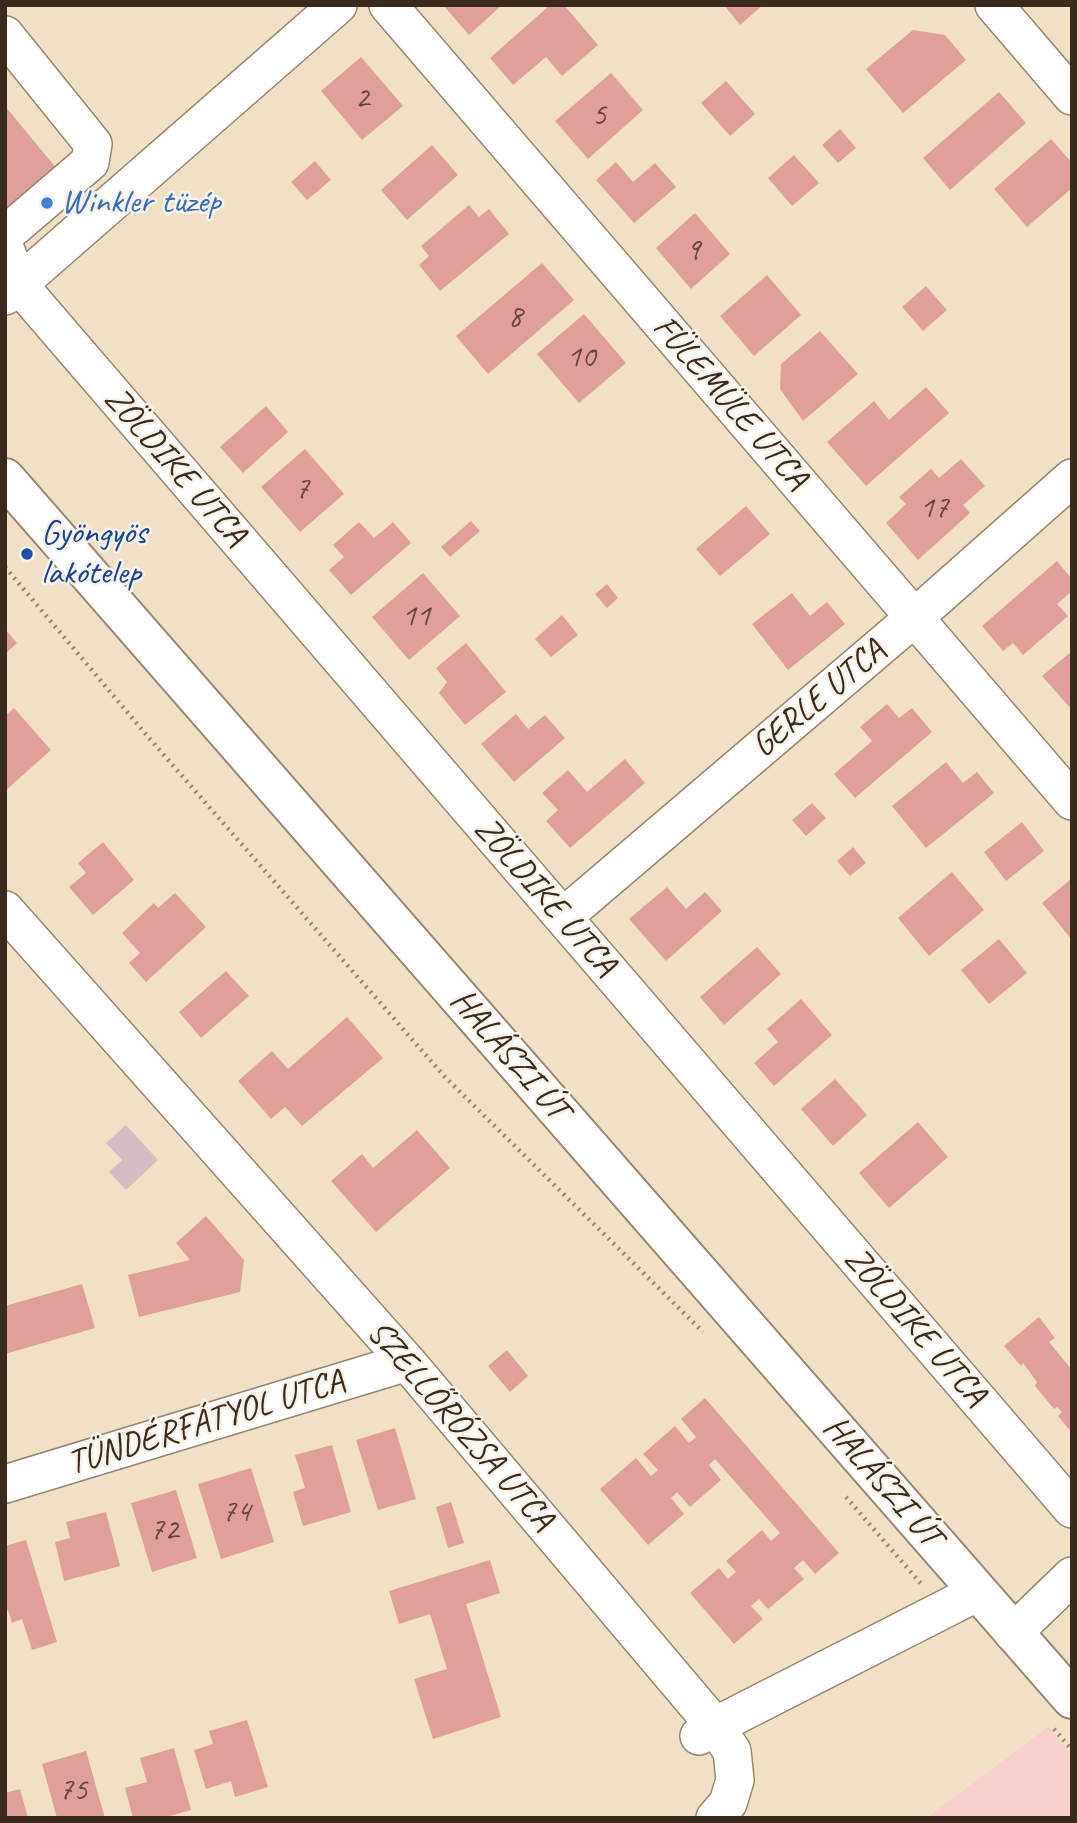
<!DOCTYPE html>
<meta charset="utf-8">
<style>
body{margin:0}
#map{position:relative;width:1077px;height:1823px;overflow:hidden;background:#f1e1c4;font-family:Caveat,sans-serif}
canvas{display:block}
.frame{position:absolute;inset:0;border:7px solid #3b2a1e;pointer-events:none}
</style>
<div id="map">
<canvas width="1077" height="1823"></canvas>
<div class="frame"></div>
</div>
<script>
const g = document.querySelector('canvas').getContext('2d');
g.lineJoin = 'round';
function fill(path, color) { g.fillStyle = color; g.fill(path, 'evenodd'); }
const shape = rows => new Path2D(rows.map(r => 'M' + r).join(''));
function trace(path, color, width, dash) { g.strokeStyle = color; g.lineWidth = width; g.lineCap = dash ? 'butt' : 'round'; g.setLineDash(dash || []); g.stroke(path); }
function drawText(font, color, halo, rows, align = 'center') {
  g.font = font + ' Caveat,sans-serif'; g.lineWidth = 5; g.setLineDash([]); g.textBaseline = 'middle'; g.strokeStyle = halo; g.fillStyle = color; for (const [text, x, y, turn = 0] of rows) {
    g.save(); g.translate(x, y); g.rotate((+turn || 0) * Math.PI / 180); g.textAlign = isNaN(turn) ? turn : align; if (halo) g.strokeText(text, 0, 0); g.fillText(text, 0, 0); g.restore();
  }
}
fill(shape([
 [1048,1727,1072,1755,1072,1818,926,1818]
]), '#f7d0cd');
fill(shape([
 [126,1125,158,1160,126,1190,109,1172,122,1160,106,1143]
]), '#d2bec3');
fill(shape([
 [443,5,502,5,469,35],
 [550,5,564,5,598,45,562,76,546,57,513,85,490,58],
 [724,5,763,5,740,25],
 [913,30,945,35,966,60,903,113,866,69],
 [361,57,403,106,362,140,321,91],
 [611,73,643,110,588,159,555,121],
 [726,81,755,114,730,136,701,103],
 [999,92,1026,123,950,190,923,158],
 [5,106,57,169,5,213],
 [840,129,856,148,838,163,822,145],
 [1051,139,1072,163,1072,188,1027,227,994,189],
 [432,145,458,175,407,220,381,190],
 [794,155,819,183,792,206,768,178],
 [315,161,331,180,307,200,291,182],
 [616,162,633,182,655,163,676,187,634,223,596,180],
 [469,205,479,217,489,209,509,234,440,291,419,265,429,256,421,246],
 [695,213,730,254,691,289,656,248],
 [542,263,574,300,488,374,456,336],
 [767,275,801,315,754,356,720,316],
 [926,286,947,310,923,331,902,307],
 [584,314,626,363,579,403,537,354],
 [820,331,858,374,803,421,780,389,781,364],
 [926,387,949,413,866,486,827,442,874,401,889,420],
 [266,406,288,432,243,473,220,447],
 [305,449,344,494,300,532,261,487],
 [961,459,985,486,963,505,970,513,918,560,886,523,906,504,899,497,931,469,939,478],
 [746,506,770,534,720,576,696,549],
 [471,521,480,531,450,557,441,547],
 [359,522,374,538,393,522,411,543,351,595,329,570,344,557,333,545],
 [1057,561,1072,579,1072,591,1057,604,1068,616,1023,655,1013,643,1003,651,982,626],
 [423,573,460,616,409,660,372,617],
 [607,584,618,598,607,608,595,594],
 [792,593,810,616,827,602,845,624,788,670,752,624],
 [562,615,578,635,551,657,535,639],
 [5,629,17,643,5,654],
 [466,643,506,692,465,725,439,693,447,682,436,668],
 [1072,651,1072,710,1042,676],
 [887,704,899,718,912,708,932,732,855,798,834,774,872,741,860,727],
 [14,708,51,750,5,791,5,716],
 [516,714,528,729,545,715,565,738,514,782,481,744],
 [625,759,645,783,570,848,546,821,558,810,542,793,568,770,587,792],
 [946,762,963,783,977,772,994,793,926,848,892,806],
 [812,803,826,818,806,836,792,820],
 [1022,822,1044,851,1006,881,984,852],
 [103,842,134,880,93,915,69,887,86,873,78,863],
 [853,847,866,863,850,876,837,861],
 [952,872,984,910,929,956,898,918],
 [1070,880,1072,882,1072,940,1042,903],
 [667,887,686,909,705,892,722,911,666,961,629,919],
 [175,893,206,927,146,982,129,963,140,953,122,933,154,903,158,908],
 [999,939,1027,973,989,1004,961,970],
 [757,947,781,974,724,1025,700,997],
 [226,971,249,996,201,1038,179,1012],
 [801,999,832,1035,774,1086,754,1063,778,1042,767,1029],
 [347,1017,383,1058,302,1126,285,1107,271,1119,238,1081,272,1051,288,1069],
 [835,1079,867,1115,833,1146,801,1109],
 [918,1122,948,1157,889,1208,859,1173],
 [417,1130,450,1168,376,1232,331,1181,362,1154,373,1168],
 [206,1216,244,1260,240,1292,139,1317,128,1275,190,1260,176,1243],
 [82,1284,95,1328,5,1354,5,1306],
 [1039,1317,1055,1338,1049,1342,1072,1370,1072,1433,1058,1416,1062,1412,1057,1407,1054,1409,1035,1386,1037,1382,1023,1363,1021,1366,1004,1346],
 [507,1350,528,1376,510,1392,488,1366],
 [705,1398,839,1553,815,1574,803,1560,794,1568,804,1579,768,1609,759,1599,751,1606,763,1619,734,1644,690,1593,719,1568,728,1579,736,1572,726,1561,762,1530,771,1541,780,1533,715,1459,709,1465,721,1480,690,1507,677,1492,671,1498,684,1514,648,1545,600,1489,636,1458,651,1476,658,1470,643,1454,675,1426,689,1443,696,1437,681,1419],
 [395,1428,416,1499,378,1510,356,1440],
 [332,1445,351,1512,303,1526,293,1492,305,1488,295,1455],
 [251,1468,274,1542,221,1559,198,1484],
 [176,1490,197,1558,152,1572,131,1503],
 [451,1502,464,1543,448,1548,436,1507],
 [106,1512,120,1566,64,1581,55,1542,70,1538,66,1522],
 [26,1540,57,1642,32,1650,22,1619,12,1623,8,1610,5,1611,5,1546],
 [490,1560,500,1593,466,1604,501,1717,433,1739,414,1679,447,1669,430,1614,399,1624,389,1591],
 [247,1720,268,1787,235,1797,231,1781,206,1789,194,1750,213,1744,209,1731],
 [174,1748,191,1810,163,1818,133,1818,125,1788,147,1782,140,1758],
 [86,1751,105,1818,57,1818,42,1764],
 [20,1789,28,1818,5,1818,5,1793]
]), '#e09f9b');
const minor = shape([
 [388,5,1072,801],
 [994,5,1072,96],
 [5,35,93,144,90,162,14,227,5,230],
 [5,248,19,285,1072,1509],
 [5,296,338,5],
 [5,910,407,1362,715,1726,732,1751,735,1780,728,1803,715,1818],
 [563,917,915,617,1072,478],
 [5,1484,407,1362],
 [1013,1633,1072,1576],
 [699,1736,715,1726,978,1592]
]);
const major = shape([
 [5,478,1072,1699]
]);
trace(minor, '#968671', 40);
trace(major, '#968671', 42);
trace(shape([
 [5,567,149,738,444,1076,703,1332],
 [846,1497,923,1586],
 [1054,1729,1072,1750]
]), '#968671', 4.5, [2, 5]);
trace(minor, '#fff', 37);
trace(major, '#fff', 38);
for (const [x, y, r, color] of [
 [47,203,7,"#3f7fe0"],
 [27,554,7,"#1a4fb4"]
]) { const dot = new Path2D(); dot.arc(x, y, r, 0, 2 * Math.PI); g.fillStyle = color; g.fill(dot); trace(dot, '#f7f3e8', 2.5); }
drawText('32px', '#64473d', null, [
 ["2",362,99],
 ["5",599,116],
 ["9",693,251],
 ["8",515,318],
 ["10",581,358],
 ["7",302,490],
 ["17",934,509],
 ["11",416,617],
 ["74",236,1513],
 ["72",164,1531],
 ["75",73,1791]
]);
drawText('35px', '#366cbe', '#f7f3e8', [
 ["Winkler tüzép",61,203]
], 'left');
drawText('35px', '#3b2a1e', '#f7f3e8', [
 ["FÜLEMÜLE UTCA",730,403,49],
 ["ZÖLDIKE UTCA",175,467,49],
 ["GERLE UTCA",819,699,-40],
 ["ZÖLDIKE UTCA",545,897,49],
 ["HALÁSZI ÚT",509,1055,49],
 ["ZÖLDIKE UTCA",915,1327,49],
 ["TÜNDÉRFÁTYOL UTCA",206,1423,-17],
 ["SZELLŐRÓZSA UTCA",460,1426,49],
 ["HALÁSZI ÚT",882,1482,49]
]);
drawText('35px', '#164399', '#f7f3e8', [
 ["Gyöngyös",41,534],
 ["lakótelep",41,574]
], 'left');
</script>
